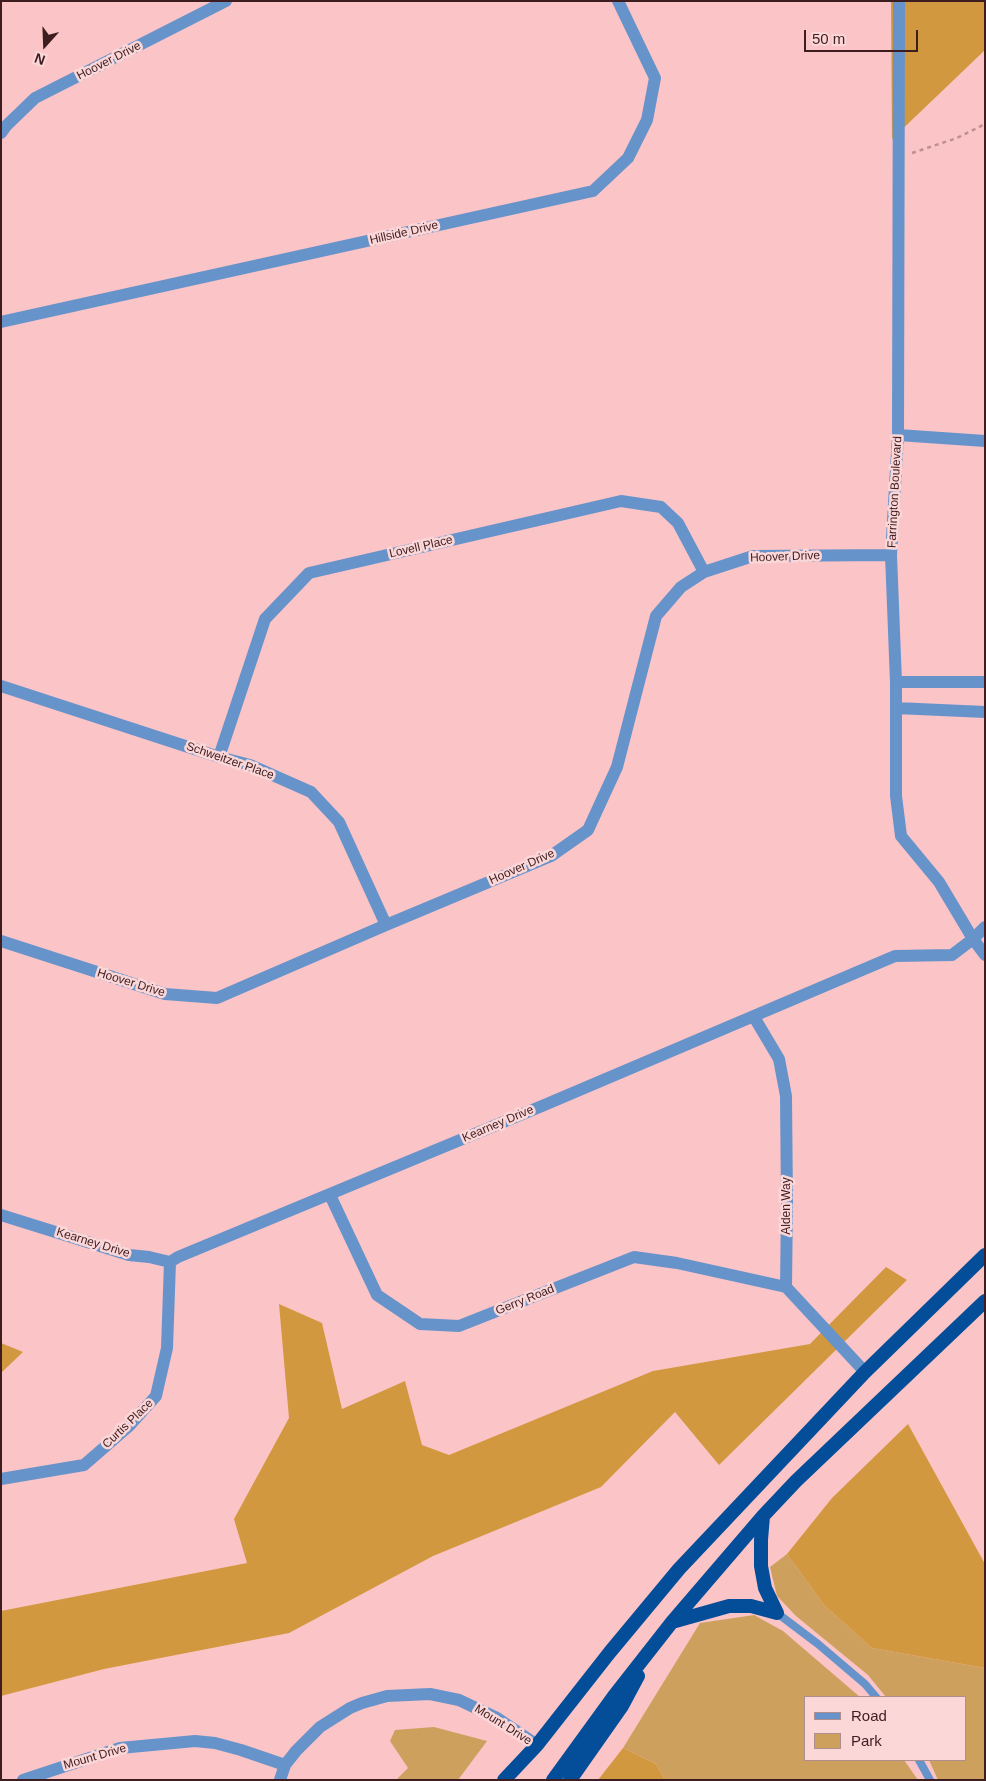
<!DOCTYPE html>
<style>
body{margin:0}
#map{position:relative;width:986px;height:1781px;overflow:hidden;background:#fbc4c7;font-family:Arial,sans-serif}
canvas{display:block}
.frame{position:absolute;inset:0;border:2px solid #3e1d20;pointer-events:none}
.legend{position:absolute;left:804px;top:1696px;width:162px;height:65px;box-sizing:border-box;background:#fcd7d8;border:1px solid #b08d8e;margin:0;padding:6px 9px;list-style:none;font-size:15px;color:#3e1d20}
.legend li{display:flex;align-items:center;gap:10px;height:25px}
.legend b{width:25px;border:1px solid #b08d8e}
.north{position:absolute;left:20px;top:20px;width:50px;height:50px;-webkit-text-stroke:4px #fcd7d8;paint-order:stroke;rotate:200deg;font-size:14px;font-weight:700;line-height:20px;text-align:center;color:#3e1d20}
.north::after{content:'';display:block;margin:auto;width:18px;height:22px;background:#3e1d20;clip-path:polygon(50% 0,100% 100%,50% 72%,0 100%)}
.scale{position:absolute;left:804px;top:30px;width:114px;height:22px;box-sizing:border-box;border:2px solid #3e1d20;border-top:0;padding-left:6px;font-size:15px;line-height:18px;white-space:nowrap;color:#3e1d20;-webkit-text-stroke:4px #fcd7d8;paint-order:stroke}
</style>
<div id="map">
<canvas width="986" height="1781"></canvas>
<div class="frame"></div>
<ul class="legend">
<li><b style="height:6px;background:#6793cb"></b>Road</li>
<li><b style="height:14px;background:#cea05e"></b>Park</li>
</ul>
<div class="north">N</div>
<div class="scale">50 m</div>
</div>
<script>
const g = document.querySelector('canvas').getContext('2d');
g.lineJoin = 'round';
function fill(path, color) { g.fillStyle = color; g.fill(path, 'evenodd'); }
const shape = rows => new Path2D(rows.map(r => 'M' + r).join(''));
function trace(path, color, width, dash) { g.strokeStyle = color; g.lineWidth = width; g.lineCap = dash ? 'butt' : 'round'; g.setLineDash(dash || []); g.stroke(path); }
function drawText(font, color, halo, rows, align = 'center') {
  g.font = font + ' Arial,sans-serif'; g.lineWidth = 5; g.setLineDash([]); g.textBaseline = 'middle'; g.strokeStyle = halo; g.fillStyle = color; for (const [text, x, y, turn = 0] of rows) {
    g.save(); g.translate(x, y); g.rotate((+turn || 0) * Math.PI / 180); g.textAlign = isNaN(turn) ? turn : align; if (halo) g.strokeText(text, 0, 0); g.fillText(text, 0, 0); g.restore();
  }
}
fill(shape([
 [787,1554,825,1606,872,1648,985,1668,985,1780,938,1780,929,1760,965,1760,965,1697,886,1697,868,1675,796,1616,777,1596,770,1567],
 [754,1615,783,1631,860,1697,805,1697,805,1760,904,1760,918,1780,665,1780,656,1764,623,1748,700,1623],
 [434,1727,487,1741,458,1780,396,1780,408,1768,390,1741,395,1730]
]), '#cea05e');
fill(shape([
 [891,1,985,1,985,50,892,139],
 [886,1267,907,1280,719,1465,675,1412,601,1487,433,1556,289,1633,104,1669,1,1696,1,1611,247,1563,234,1519,289,1418,279,1304,322,1323,342,1409,405,1381,422,1445,449,1455,653,1371,810,1344],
 [1,1343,23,1352,1,1373],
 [908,1424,985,1564,985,1668,872,1648,825,1606,787,1554,832,1498],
 [623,1748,656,1764,665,1780,598,1780]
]), '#d2983f');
trace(shape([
 [912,153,957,138,985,124]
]), '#bf8f92', 2.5, [4, 4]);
trace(shape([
 [777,1613,818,1644,865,1684,876,1697],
 [919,1760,930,1780]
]), '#6793cb', 8);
trace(shape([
 [899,1,898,435,891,555,896,682,896,796,901,836,939,882,973,939,985,955],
 [1,133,6,126,35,98,226,1],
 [1,322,593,191,628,158,647,120,655,78,618,1],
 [898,435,985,441],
 [896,682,985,682],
 [1,686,219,757,250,765,311,792,339,822,386,925],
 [896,708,985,712],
 [219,757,265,619,309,573,621,501,661,507,678,523,704,572],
 [1,941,165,994,217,998,386,925,551,856,588,830,617,767,656,616,681,587,704,572,753,556,891,555],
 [754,1017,779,1059,786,1096,787,1203,786,1287,865,1372],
 [330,1195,377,1295,420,1324,459,1326,634,1257,677,1263,786,1287],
 [1,1215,129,1255,149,1257,170,1262,178,1257,542,1106,895,956,952,955,973,939,985,927],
 [1,1479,84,1465,129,1426,156,1396,167,1348,170,1262],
 [23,1780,120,1748,195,1741,215,1743,241,1750,285,1765],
 [280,1780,285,1765,296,1751,320,1727,350,1708,362,1703,387,1696,430,1694,459,1700,497,1718,537,1745]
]), '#6793cb', 12);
trace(shape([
 [763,1516,761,1540,761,1566,765,1588,777,1613],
 [672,1622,729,1606,751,1606,777,1613],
 [504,1780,537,1745,610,1652,679,1569,865,1372,985,1255],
 [553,1780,614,1696,672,1622,763,1516,796,1481,985,1301],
 [570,1780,622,1706,638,1676]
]), '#044e99', 14);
drawText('12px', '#3e1d20', '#fcd7d8', [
 ["Hoover Drive",109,61,-27],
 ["Hillside Drive",404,233,-13],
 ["Farrington Boulevard",895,492,-87],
 ["Lovell Place",421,547,-13],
 ["Hoover Drive",785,557,-2],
 ["Schweitzer Place",230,761,19],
 ["Hoover Drive",522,867,-24],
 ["Hoover Drive",131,983,17],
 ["Kearney Drive",498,1124,-23],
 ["Alden Way",787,1206,-90],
 ["Kearney Drive",93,1243,17],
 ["Gerry Road",525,1300,-22],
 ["Curtis Place",128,1424,-44],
 ["Mount Drive",503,1725,32],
 ["Mount Drive",95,1757,-16]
]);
</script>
